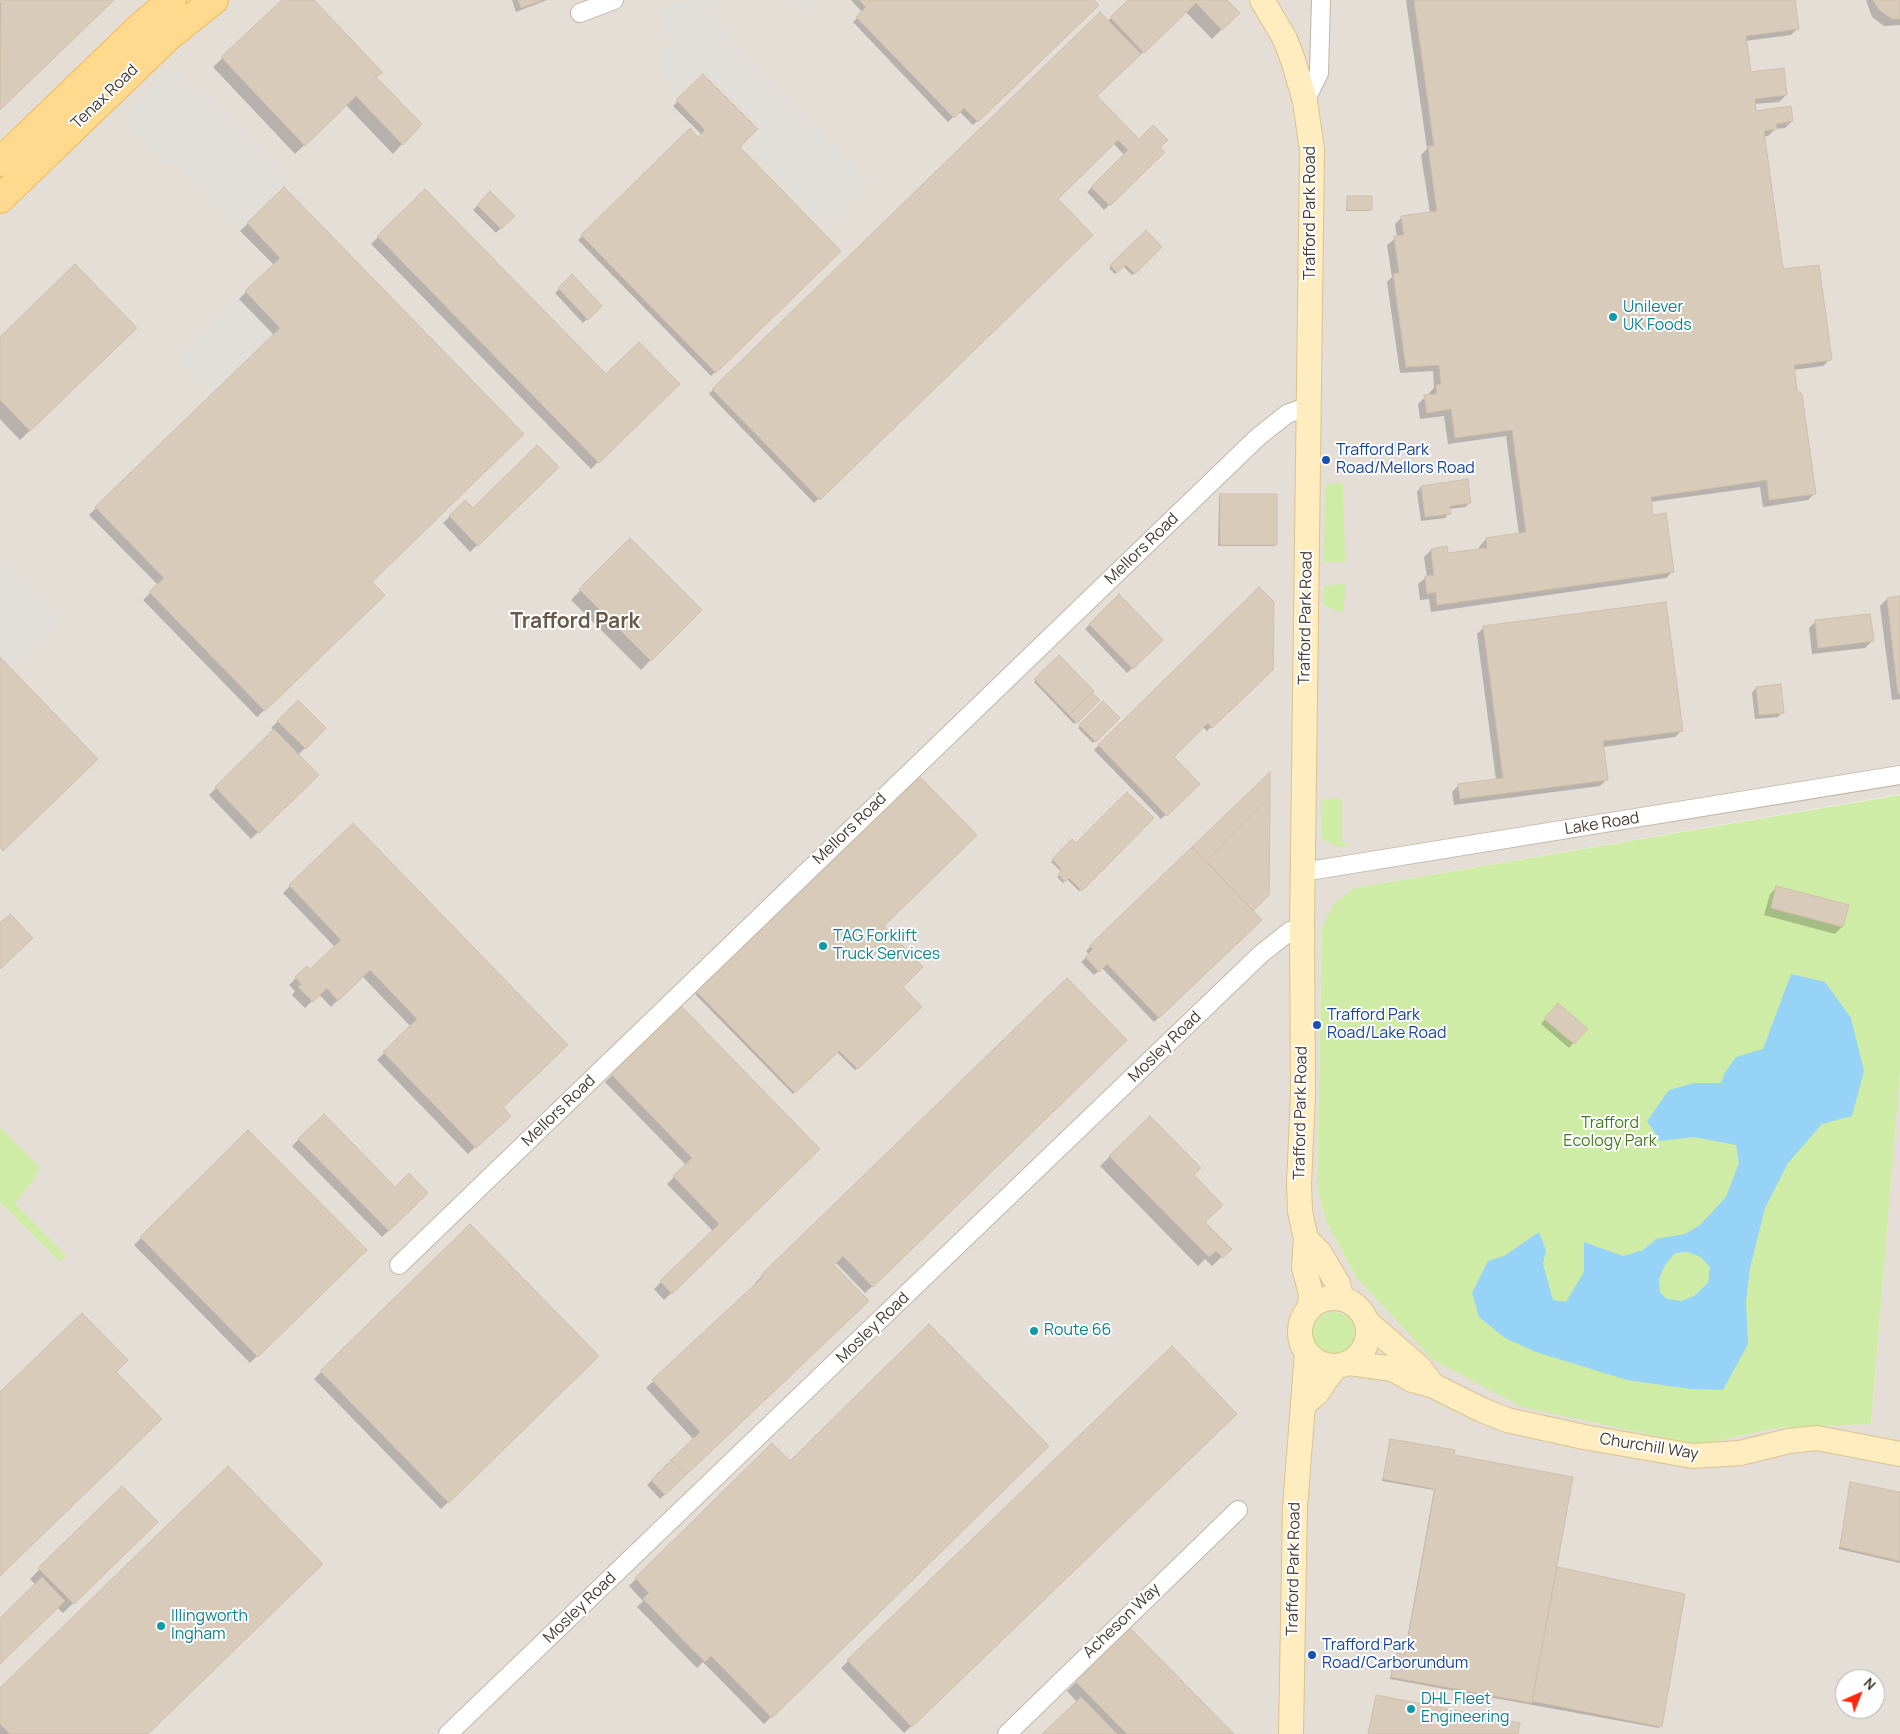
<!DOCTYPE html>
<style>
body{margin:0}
#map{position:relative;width:1900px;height:1734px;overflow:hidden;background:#f3ede2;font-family:Manrope,sans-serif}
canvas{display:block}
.north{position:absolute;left:1835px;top:1669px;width:50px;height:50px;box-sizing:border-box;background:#fff;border:1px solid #b5b1ad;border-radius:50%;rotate:44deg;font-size:14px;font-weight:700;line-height:20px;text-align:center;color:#453c32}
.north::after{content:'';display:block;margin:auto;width:18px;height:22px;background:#ff270c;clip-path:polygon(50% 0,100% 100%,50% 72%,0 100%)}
</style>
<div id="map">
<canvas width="1900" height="1734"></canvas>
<div class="north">N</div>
</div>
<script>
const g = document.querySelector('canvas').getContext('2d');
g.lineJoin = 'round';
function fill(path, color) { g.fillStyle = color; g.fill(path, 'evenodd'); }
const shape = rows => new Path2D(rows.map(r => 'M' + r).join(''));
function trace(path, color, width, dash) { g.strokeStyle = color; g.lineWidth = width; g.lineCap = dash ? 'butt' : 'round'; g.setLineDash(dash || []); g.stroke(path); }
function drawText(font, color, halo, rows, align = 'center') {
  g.font = font + ' Manrope,sans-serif'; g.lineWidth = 4; g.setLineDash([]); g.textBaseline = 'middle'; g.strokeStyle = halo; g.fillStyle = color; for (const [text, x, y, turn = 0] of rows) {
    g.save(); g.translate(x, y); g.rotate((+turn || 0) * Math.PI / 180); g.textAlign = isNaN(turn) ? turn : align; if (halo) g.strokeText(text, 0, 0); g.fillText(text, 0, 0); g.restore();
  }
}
fill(shape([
 [0,0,1900,0,1900,794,1354,888,1322,927,1317,1187,1326,1222,1356,1277,1698,1445,1776,1428,1871,1424,1900,1072,1900,1734,0,1734],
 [1845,1679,1875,1679,1875,1709,1845,1709]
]), '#e4ded7');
fill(shape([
 [1343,483,1345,562,1324,562,1325,484],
 [1346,583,1346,600,1344,600,1344,612,1338,612,1324,605,1324,586],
 [1900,795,1900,1072,1871,1424,1776,1428,1698,1445,1522,1407,1432,1359,1356,1277,1326,1221,1317,1187,1322,927,1334,904,1354,888],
 [1342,798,1342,842,1351,845,1336,847,1322,838,1321,799],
 [0,1127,40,1167,35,1178,15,1203,66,1256,60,1262,0,1202],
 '1313 1333a21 21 0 1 1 42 0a21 21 0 1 1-42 0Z'
]), '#cfeca6');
fill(shape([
 [689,0,713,0,727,37,869,182,826,227,748,147,762,133,701,71,676,95,665,74,661,51,673,46,662,10],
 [790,0,819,0,804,15],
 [174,70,195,91,200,87,290,178,239,228,174,161,169,166,123,120],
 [245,291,280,328,213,394,177,358],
 [0,562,58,621,10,667,0,657]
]), '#e2dfdb');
fill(shape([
 [1791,974,1825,982,1851,1018,1864,1071,1852,1116,1822,1124,1788,1163,1765,1208,1750,1268,1746,1302,1748,1344,1723,1390,1690,1389,1627,1380,1536,1352,1505,1338,1479,1317,1472,1293,1488,1261,1504,1256,1539,1232,1546,1250,1543,1264,1553,1300,1566,1302,1584,1272,1584,1242,1623,1256,1643,1250,1656,1239,1685,1234,1700,1225,1726,1197,1739,1163,1736,1145,1694,1137,1660,1141,1647,1121,1669,1090,1694,1083,1721,1083,1724,1074,1736,1057,1763,1049],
 [1687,1252,1701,1257,1710,1268,1708,1283,1694,1296,1681,1301,1667,1299,1660,1292,1659,1279,1665,1265,1675,1253]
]), '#96d3f7');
fill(shape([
 [3,0,113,0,0,109,0,3],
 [283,0,312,0,381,73,375,78,420,124,393,154,346,105,295,154,213,67],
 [512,0,547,0,516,12],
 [851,0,1092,0,1097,5,973,125,959,111,948,122,853,22,863,13],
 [1130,0,1226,0,1238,13,1212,39,1186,12,1096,96,1139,141,1159,148,1163,152,1104,210,1087,192,1125,156,1113,143,1056,199,1091,235,814,503,709,394,1100,14,1107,22],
 [1406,0,1794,0,1798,28,1791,35,1745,41,1750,73,1786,95,1779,102,1754,104,1755,112,1792,121,1785,128,1775,129,1768,136,1763,136,1782,270,1830,359,1823,366,1793,370,1815,493,1808,500,1763,507,1760,487,1650,502,1652,517,1673,571,1666,578,1431,612,1429,599,1420,600,1418,584,1427,577,1424,557,1431,550,1447,554,1480,550,1479,547,1486,539,1519,535,1506,436,1448,444,1444,416,1420,419,1418,404,1425,397,1430,396,1429,393,1434,388,1433,371,1400,373,1387,282,1392,277,1387,245,1397,237,1395,224,1402,217,1430,213,1421,155,1427,149],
 [1866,0,1900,0,1900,25,1884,26,1872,17],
 [703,76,738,147,839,251,711,376,578,240,690,130,698,139,702,135,673,106],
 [284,189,370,582,383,595,257,717,143,600,158,585,89,515,274,335,239,299,274,265,240,231],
 [425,191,606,376,678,384,591,469,371,244],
 [490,193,513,216,496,233,473,210],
 [1347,197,1370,209,1369,211,1346,211],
 [1146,232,1161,247,1132,275,1123,266,1115,274,1109,268],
 [572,276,600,306,583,323,555,293],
 [135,328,20,440,0,419,0,339],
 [557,467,470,552,443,523,465,502,472,510],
 [1421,487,1470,503,1465,507,1449,509,1449,513,1445,518,1421,521,1417,492],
 [1221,495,1276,544,1274,546,1218,546,1219,497],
 [630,540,700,610,641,670,571,600],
 [1259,588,1272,669,1207,731,1203,727,1172,757,1198,784,1161,819,1094,750],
 [1119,596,1162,640,1127,673,1085,629],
 [1900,597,1900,699,1892,700,1880,606,1887,599],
 [1816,621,1872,641,1865,648,1812,654,1809,628],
 [1484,627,1682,730,1675,737,1603,747,1607,779,1600,786,1454,805,1452,792,1459,785,1496,780,1477,634],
 [1059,657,1098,700,1074,724,1034,682],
 [1756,688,1782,712,1778,717,1755,719,1752,693],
 [298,702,325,728,298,755,317,775,251,839,209,795,274,731,271,728],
 [1103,703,1118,718,1093,743,1078,728],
 [1269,775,1252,911,1260,920,1154,1022,1102,968,1094,975,1081,962,1089,955,1086,951],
 [918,777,882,926,901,987,920,1007,855,1070,837,1052,793,1094,695,994],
 [1152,818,1079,891,1067,879,1063,883,1057,877,1062,872,1051,862,1072,841,1076,845],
 [353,824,502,1107,509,1115,468,1154,377,1060,411,1027,362,976,331,1007,319,994,305,1008,292,995,295,991,289,985,307,967,310,971,335,947,283,893],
 [1777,887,1842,927,1835,934,1764,915,1770,894],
 [681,1008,818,1149,664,1300,654,1289,713,1231,667,1184,686,1165,605,1082],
 [1554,1009,1586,1029,1569,1048,1541,1024],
 [1125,1040,865,1293,835,1262,832,1265,867,1301,660,1499,647,1485,694,1440,646,1388,757,1285,755,1283,762,1276],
 [324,1115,395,1189,426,1193,382,1237,292,1146],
 [1150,1118,1192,1175,1203,1222,1230,1249,1212,1266,1205,1259,1198,1266,1100,1166],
 [248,1132,365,1250,250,1363,134,1245],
 [470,1225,598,1356,441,1509,314,1379],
 [1172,1348,1235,1414,904,1733,841,1668],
 [1391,1440,1452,1456,1555,1568,1684,1595,1659,1728,1390,1679,1394,1657,1396,1655,1404,1656,1434,1490,1382,1481],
 [772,1445,790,1463,1047,1446,764,1724,703,1662,697,1668,637,1607,643,1601,629,1586],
 [1851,1483,1900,1493,1900,1563,1839,1549],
 [122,1488,156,1522,63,1613,57,1607,0,1663,0,1620,36,1585,30,1579],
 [1130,1630,1232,1734,1044,1734,1077,1702,1067,1691],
 [0,1689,146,1734,0,1734],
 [1376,1696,1517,1734,1368,1734]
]), '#0003');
const building = shape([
 [1,0,114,0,0,110,1,0],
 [282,0,314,0,383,73,375,76,422,124,403,145,356,96,305,146,221,57,282,0],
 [518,0,543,0,521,8,518,0],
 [859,0,1094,0,1099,5,978,122,964,108,954,118,856,17,866,7,859,0],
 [1128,0,1227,0,1240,13,1222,30,1196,3,1144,53,1110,17,1128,0],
 [1414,0,1795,0,1799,29,1746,36,1751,72,1784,68,1787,95,1755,99,1756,111,1791,106,1793,121,1776,124,1777,129,1764,131,1783,269,1819,265,1832,360,1794,365,1797,390,1802,394,1816,494,1769,500,1767,480,1651,497,1653,515,1666,513,1674,572,1437,605,1436,592,1427,594,1425,576,1434,575,1431,549,1447,546,1448,553,1487,548,1486,538,1526,532,1512,430,1455,438,1451,409,1427,413,1424,395,1437,394,1436,385,1441,384,1439,365,1406,367,1393,274,1399,273,1394,236,1404,235,1401,216,1437,211,1428,146,1434,146,1414,0],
 [1873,0,1900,0,1900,19,1892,19,1879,10,1873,0],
 [1100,12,1141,54,1097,96,1139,139,1153,125,1168,140,1160,147,1165,152,1110,206,1091,187,1128,150,1118,140,1058,199,1093,235,820,500,712,389,1100,12],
 [703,74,758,129,740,147,841,251,716,373,581,235,690,128,698,137,705,130,676,100,703,74],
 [284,187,524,434,372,582,385,595,265,711,149,592,164,578,95,507,280,328,245,291,280,258,247,223,284,187],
 [425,189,606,374,639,342,680,384,599,463,377,236,425,189],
 [490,191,515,216,501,229,477,205,490,191],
 [1347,196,1372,196,1372,210,1347,210,1347,196],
 [1146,230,1162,247,1135,274,1126,265,1117,273,1110,265,1146,230],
 [75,264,137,328,30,431,0,400,0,337,75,264],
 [572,274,602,306,588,320,558,288,572,274],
 [537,445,559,467,478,546,449,516,465,500,473,508,537,445],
 [1468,479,1471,503,1450,506,1451,514,1425,517,1421,486,1468,479],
 [1220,494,1277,494,1277,545,1220,545,1220,494],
 [630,538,702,610,651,661,579,589,630,538],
 [1259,587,1274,602,1273,670,1212,728,1208,723,1174,757,1200,784,1167,816,1098,745,1259,587],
 [1119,594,1163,640,1133,669,1089,624,1119,594],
 [1900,596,1900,694,1898,694,1887,598,1900,596],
 [1666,602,1683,731,1603,741,1608,780,1460,799,1458,784,1503,778,1483,626,1666,602],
 [1870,614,1874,641,1818,648,1815,620,1870,614],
 [1059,655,1094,691,1069,715,1034,679,1059,655],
 [0,657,98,759,3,851,0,847,0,657],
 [1781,684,1784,713,1759,715,1756,687,1781,684],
 [1092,693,1100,700,1077,723,1069,715,1092,693],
 [298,700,326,728,306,749,277,721,298,700],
 [1103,701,1120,718,1096,742,1079,725,1103,701],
 [274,729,319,775,259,833,215,787,274,729],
 [1270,772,1270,797,1206,861,1192,847,1270,772],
 [918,775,977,835,884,926,923,967,903,987,922,1007,858,1069,839,1051,795,1093,696,991,918,775],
 [1127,792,1154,818,1082,891,1069,878,1065,882,1058,874,1062,870,1052,859,1072,839,1076,843,1127,792],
 [1270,797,1269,895,1253,911,1206,861,1270,797],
 [353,823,568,1045,503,1107,511,1116,476,1148,383,1052,417,1019,370,970,338,1001,327,988,313,1002,298,987,301,984,295,977,307,966,310,969,341,940,289,885,353,823],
 [1192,847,1262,920,1159,1018,1107,964,1099,972,1085,957,1093,949,1089,946,1192,847],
 [1776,886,1849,905,1843,927,1771,908,1776,886],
 [10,914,33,938,0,969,0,923,10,914],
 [1067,978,1127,1040,873,1287,843,1256,834,1265,869,1301,686,1475,671,1460,700,1432,652,1380,763,1277,761,1275,1067,978],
 [1558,1003,1588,1029,1574,1044,1544,1019,1558,1003],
 [681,1006,820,1149,672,1294,660,1281,719,1224,673,1176,692,1158,611,1074,681,1006],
 [324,1114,395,1187,409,1173,428,1193,389,1231,298,1139,324,1114],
 [1150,1116,1201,1168,1194,1175,1223,1205,1205,1222,1232,1249,1223,1258,1216,1251,1209,1257,1109,1156,1150,1116],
 [248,1130,367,1250,258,1357,140,1237,248,1130],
 [470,1224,599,1356,449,1503,320,1371,470,1224],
 [82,1313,128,1360,116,1372,162,1419,0,1576,0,1392,82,1313],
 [929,1324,1049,1446,772,1718,711,1656,705,1662,643,1599,649,1593,635,1578,772,1443,790,1461,929,1324],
 [1172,1346,1237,1414,912,1727,847,1660,1172,1346],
 [1390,1439,1455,1450,1454,1455,1573,1477,1532,1703,1391,1677,1396,1653,1405,1655,1435,1489,1383,1479,1390,1439],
 [671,1460,686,1475,665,1495,651,1480,671,1460],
 [228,1466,323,1564,148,1734,10,1734,0,1724,0,1688,228,1466],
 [1850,1482,1900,1492,1900,1561,1840,1547,1850,1482],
 [122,1486,158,1522,74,1604,38,1568,122,1486],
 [1557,1567,1685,1594,1662,1727,1532,1701,1557,1567],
 [42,1577,65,1601,0,1664,0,1618,42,1577],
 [1130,1628,1234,1734,1127,1734,1075,1681,1130,1628],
 [1376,1695,1520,1723,1518,1734,1368,1734,1376,1695],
 [1081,1697,1117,1734,1042,1734,1081,1697]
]);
fill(building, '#d8cbb9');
trace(building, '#d1bfa9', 1);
const street = shape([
 [580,13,614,0],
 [1305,101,1319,73,1321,0],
 [1303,872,1900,775],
 [399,1265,1258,437,1287,414,1298,410,1309,411],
 [448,1734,1261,954,1290,931,1302,930],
 [1007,1734,1238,1510]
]);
const secondary = shape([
 [1262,0,1285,39,1293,60,1305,101,1312,150,1302,930,1303,1094,1299,1184,1300,1211,1306,1239,1304,1267,1311,1294,1310,1307],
 [1306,1239,1319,1252,1338,1284,1342,1299],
 '1300 1332a34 34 0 1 1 68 0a34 34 0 1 1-68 0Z',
 [1367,1322,1419,1367,1431,1383],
 [1349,1363,1393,1369,1412,1380,1434,1386,1482,1410,1507,1420,1584,1437,1693,1456,1740,1453,1789,1441,1817,1438,1900,1454],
 [1304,1404,1316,1394,1335,1367],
 [1291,1734,1295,1507,1307,1353]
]);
const primary = shape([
 [0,162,137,30,172,0],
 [0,199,169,36,214,0]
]);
trace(street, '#c2b7a7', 20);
trace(secondary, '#dac38e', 26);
trace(primary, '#efba54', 30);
trace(street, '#fff', 18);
trace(secondary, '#ffedbf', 24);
trace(primary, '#ffda8e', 28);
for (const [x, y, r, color] of [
 [1613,317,5,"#0f9aa8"],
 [1326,460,5,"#1a4fb4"],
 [823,946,5,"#0f9aa8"],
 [1317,1025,5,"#1a4fb4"],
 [1034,1331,5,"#0f9aa8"],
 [161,1626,5,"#0f9aa8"],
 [1312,1655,5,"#1a4fb4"],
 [1411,1709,5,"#0f9aa8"]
]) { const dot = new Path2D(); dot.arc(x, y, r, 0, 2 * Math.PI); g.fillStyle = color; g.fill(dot); trace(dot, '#fff', 2); }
drawText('16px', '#453c32', '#fff', [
 ["Tenax Road",105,97,-44],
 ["Trafford Park Road",1311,213,-90],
 ["Mellors Road",1142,549,-44],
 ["Trafford Park Road",1306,618,-89],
 ["Lake Road",1602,824,-9],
 ["Mellors Road",850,829,-44],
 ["Mosley Road",1165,1047,-44],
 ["Mellors Road",559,1111,-44],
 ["Trafford Park Road",1301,1113,-89],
 ["Mosley Road",873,1328,-44],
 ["Churchill Way",1649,1447,9],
 ["Trafford Park Road",1294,1569,-89],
 ["Mosley Road",580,1608,-44],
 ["Acheson Way",1122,1621,-44]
]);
drawText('16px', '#0d838f', '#fff', [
 ["Unilever",1623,308],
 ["UK Foods",1623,326],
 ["TAG Forklift",833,937],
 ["Truck Services",833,955],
 ["Route 66",1044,1331],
 ["Illingworth",171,1617],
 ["Ingham",171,1635],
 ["DHL Fleet",1421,1700],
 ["Engineering",1421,1718]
], 'left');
drawText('16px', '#164399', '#fff', [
 ["Trafford Park",1336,451],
 ["Road/Mellors Road",1336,469],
 ["Trafford Park",1327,1016],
 ["Road/Lake Road",1327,1034],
 ["Trafford Park",1322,1646],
 ["Road/Carborundum",1322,1664]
], 'left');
drawText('16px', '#467b20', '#fff', [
 ["Trafford",1610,1124],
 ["Ecology Park",1610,1142]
]);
drawText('bold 21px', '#685a48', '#fff', [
 ["Trafford Park",575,622]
]);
</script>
